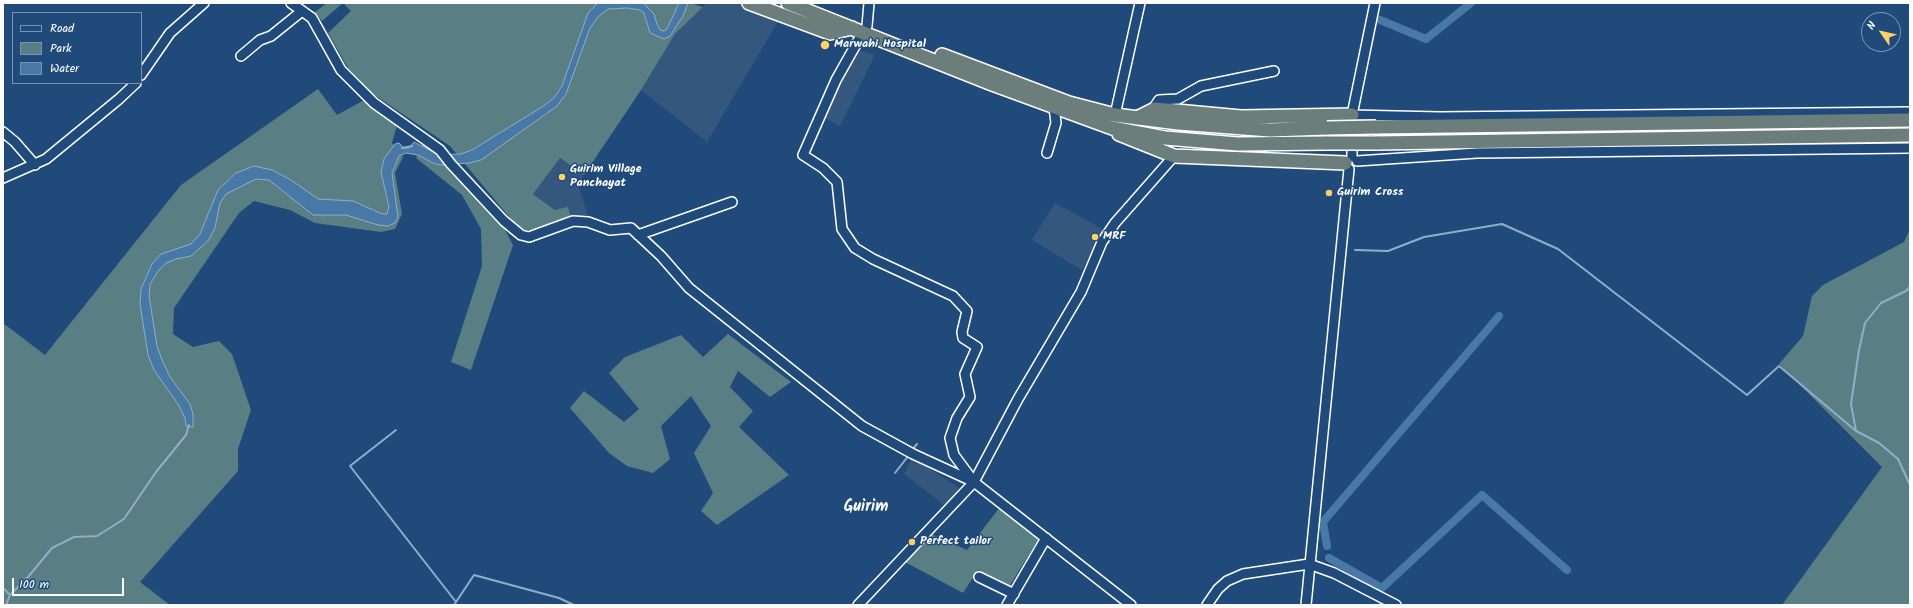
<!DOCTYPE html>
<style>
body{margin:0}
#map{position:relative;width:1913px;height:608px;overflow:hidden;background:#1f4a7a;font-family:Kalam,sans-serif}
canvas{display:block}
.frame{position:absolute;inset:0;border:4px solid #fff;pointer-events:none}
.legend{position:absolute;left:12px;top:12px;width:130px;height:72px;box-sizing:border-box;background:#1f4a7a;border:1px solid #7992af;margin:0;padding:5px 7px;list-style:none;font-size:12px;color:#fff}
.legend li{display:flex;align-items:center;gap:8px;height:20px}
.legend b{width:20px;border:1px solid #7992af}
.north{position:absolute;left:1861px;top:12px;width:40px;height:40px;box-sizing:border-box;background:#1f4a7a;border:1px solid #7992af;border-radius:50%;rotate:304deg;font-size:11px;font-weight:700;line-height:16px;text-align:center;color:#fff}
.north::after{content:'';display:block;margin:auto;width:14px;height:18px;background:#ffd166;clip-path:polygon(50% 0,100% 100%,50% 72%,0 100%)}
.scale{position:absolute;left:12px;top:578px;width:112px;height:18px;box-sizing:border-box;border:2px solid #fff;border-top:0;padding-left:5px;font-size:12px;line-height:14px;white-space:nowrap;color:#fff;-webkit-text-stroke:3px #1f4a7a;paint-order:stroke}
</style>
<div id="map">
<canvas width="1913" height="608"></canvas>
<div class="frame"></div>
<ul class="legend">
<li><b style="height:5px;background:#1f4a7a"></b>Road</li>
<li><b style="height:11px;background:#597f84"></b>Park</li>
<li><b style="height:11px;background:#4878a5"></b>Water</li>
</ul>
<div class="north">N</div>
<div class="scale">100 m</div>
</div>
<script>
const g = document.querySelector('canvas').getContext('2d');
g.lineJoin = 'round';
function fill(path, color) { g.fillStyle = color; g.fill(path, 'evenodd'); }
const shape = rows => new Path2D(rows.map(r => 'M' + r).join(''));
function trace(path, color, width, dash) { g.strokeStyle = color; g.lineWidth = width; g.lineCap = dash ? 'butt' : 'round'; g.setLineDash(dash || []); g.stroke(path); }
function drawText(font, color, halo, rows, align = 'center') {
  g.font = font + ' Kalam,sans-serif'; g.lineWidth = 3; g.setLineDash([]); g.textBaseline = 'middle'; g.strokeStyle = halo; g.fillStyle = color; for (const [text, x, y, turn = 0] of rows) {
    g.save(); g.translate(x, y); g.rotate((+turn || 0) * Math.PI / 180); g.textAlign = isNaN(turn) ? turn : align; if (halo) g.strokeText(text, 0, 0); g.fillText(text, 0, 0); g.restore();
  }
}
fill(shape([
 [707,3,743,3,780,18,707,142,641,90,675,34],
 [859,50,875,55,840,126,821,116],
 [560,158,584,175,578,184,588,215,571,218,555,210,533,194],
 [1055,203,1104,230,1082,270,1032,240],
 [911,460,926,466,959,488,945,506,904,474]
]), '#34577d');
fill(shape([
 [327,3,343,3,322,21,315,12],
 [343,3,689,3,703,7,675,34,641,90,584,175,560,158,533,194,555,210,568,207,571,218,544,229,525,230,515,224,450,146,373,94,348,68,328,33,351,11],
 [318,89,337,115,366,99,397,125,392,143,403,157,395,173,402,214,395,229,381,232,315,223,290,210,254,201,239,213,174,308,173,334,193,347,219,341,232,354,251,410,238,449,238,471,140,582,170,605,3,605,3,323,45,355,181,185],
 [422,144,498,217,513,245,471,370,451,362,482,266,481,229,462,195,416,158],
 [1910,229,1910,605,1782,605,1882,467,1779,364,1803,336,1812,296,1823,285,1904,242],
 [728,334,791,382,770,397,738,371,730,387,753,411,739,427,789,475,717,525,701,511,713,493,694,453,711,426,691,396,661,426,670,459,653,473,627,466,609,453,570,408,584,391,624,422,639,409,609,373,625,357,681,335,703,357],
 [1000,507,1039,538,1009,587,978,570,963,593,905,562,931,534,967,550]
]), '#597f84');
const water = shape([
 [598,3,643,3,654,14,657,24,660,30,664,31,667,29,679,3,688,3,683,16,670,36,664,39,650,33,644,13,640,10,627,8,608,9,598,17,590,28,566,94,557,106,481,160,469,163,443,165,435,164,418,155,406,153,399,156,392,173,398,217,395,223,388,226,378,225,346,215,313,215,269,180,256,179,226,194,220,203,215,228,208,241,191,256,176,259,166,263,159,270,150,284,149,296,157,346,162,360,170,377,190,404,193,414,193,427,186,426,185,418,178,404,154,370,148,355,140,304,141,289,152,264,161,254,191,244,200,234,218,190,236,173,254,166,272,170,291,180,318,199,353,201,382,214,387,214,389,207,381,172,384,159,395,144,399,143,404,148,409,148,414,142,439,155,461,154,472,150,542,107,554,98,562,86,588,13,598,3]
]);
fill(water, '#4878a5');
trace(water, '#91aec9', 1);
trace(shape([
 [402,148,412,146],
 [1355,250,1388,251,1424,237,1502,224,1558,249,1747,395,1779,366,1856,431],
 [1910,287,1906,291,1881,303,1865,323,1859,350,1851,404,1856,431,1879,443,1898,459,1910,485],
 [396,430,350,466,456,602],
 [912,450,917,444],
 [895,473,909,455],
 [3,588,10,595],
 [6,605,10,595,28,577,52,548,74,537,97,536,124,519,156,472,186,435,189,425],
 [454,605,474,575,559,598,574,605]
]), '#91aec9', 2);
trace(shape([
 [1380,20,1426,39,1471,3],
 [1327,546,1323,522,1499,316],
 [1329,558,1382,588,1482,495,1567,570]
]), '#4878a5', 8);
const minor = shape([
 [291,3,312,18,341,70,374,103,440,150,451,164,504,221,521,235,529,237,573,221,588,222,610,230,631,228,661,256,689,288,862,426,913,454,974,482,1131,605],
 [867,26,869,3],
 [863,32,836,80,803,155,823,168,837,182,842,229,855,248,873,259,953,296,967,311,962,332,963,338,977,347,965,374,970,397,957,418,950,438,954,455,974,482],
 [241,56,260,40,271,36,302,11],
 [141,75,170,33,204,3],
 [1153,109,1159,100,1178,99,1201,86,1274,71],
 [1115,115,1140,3],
 [1352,115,1440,117,1910,112],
 [3,132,15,142,35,165],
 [1047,153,1056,123,1054,107],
 [1352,157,1352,115,1375,3],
 [1357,161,1477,153,1910,148],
 [3,178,46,159,119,99,136,83],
 [638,235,732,202],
 [979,577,1014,594],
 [858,605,974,482,1018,399,1081,292,1102,242,1115,223,1174,156],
 [1007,605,1046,538],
 [1207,605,1218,589,1227,581,1243,574,1309,564,1334,573,1396,605],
 [1306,605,1349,169]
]);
const highway = shape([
 [749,3,830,33,852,28],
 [788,3,992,84,1112,128,1165,138,1238,144,1327,143],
 [942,55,1069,103,1115,115,1178,123,1270,130,1327,128],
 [1137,118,1155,109,1241,117,1352,115],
 [1376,127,1910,120],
 [1119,134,1174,156,1345,163],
 [1376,143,1910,135]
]);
trace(minor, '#fff', 12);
trace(highway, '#fff', 16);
trace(minor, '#1f4a7a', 9);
trace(highway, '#6c7e7c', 13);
const highwayBridge = shape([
 [1327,128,1376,127],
 [1327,143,1376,143]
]);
trace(highwayBridge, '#fff', 16, []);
trace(highwayBridge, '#6c7e7c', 13);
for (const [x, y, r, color] of [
 [825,45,5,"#ffd166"],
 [562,177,4,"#ffd166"],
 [1329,193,4,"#ffd166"],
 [1095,237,4,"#ffd166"],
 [912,542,4,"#ffd166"]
]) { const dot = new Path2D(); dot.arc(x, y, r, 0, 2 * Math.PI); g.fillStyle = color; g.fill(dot); trace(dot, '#1f4a7a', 1.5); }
drawText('bold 12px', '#fff', '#1f4a7a', [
 ["Marwahi Hospital",834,45],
 ["Guirim Village",570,170],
 ["Panchayat",570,184],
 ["Guirim Cross",1337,193],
 ["MRF",1103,237],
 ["Perfect tailor",920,542]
], 'left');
drawText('bold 16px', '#fff', '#1f4a7a', [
 ["Guirim",866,508]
]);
</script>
